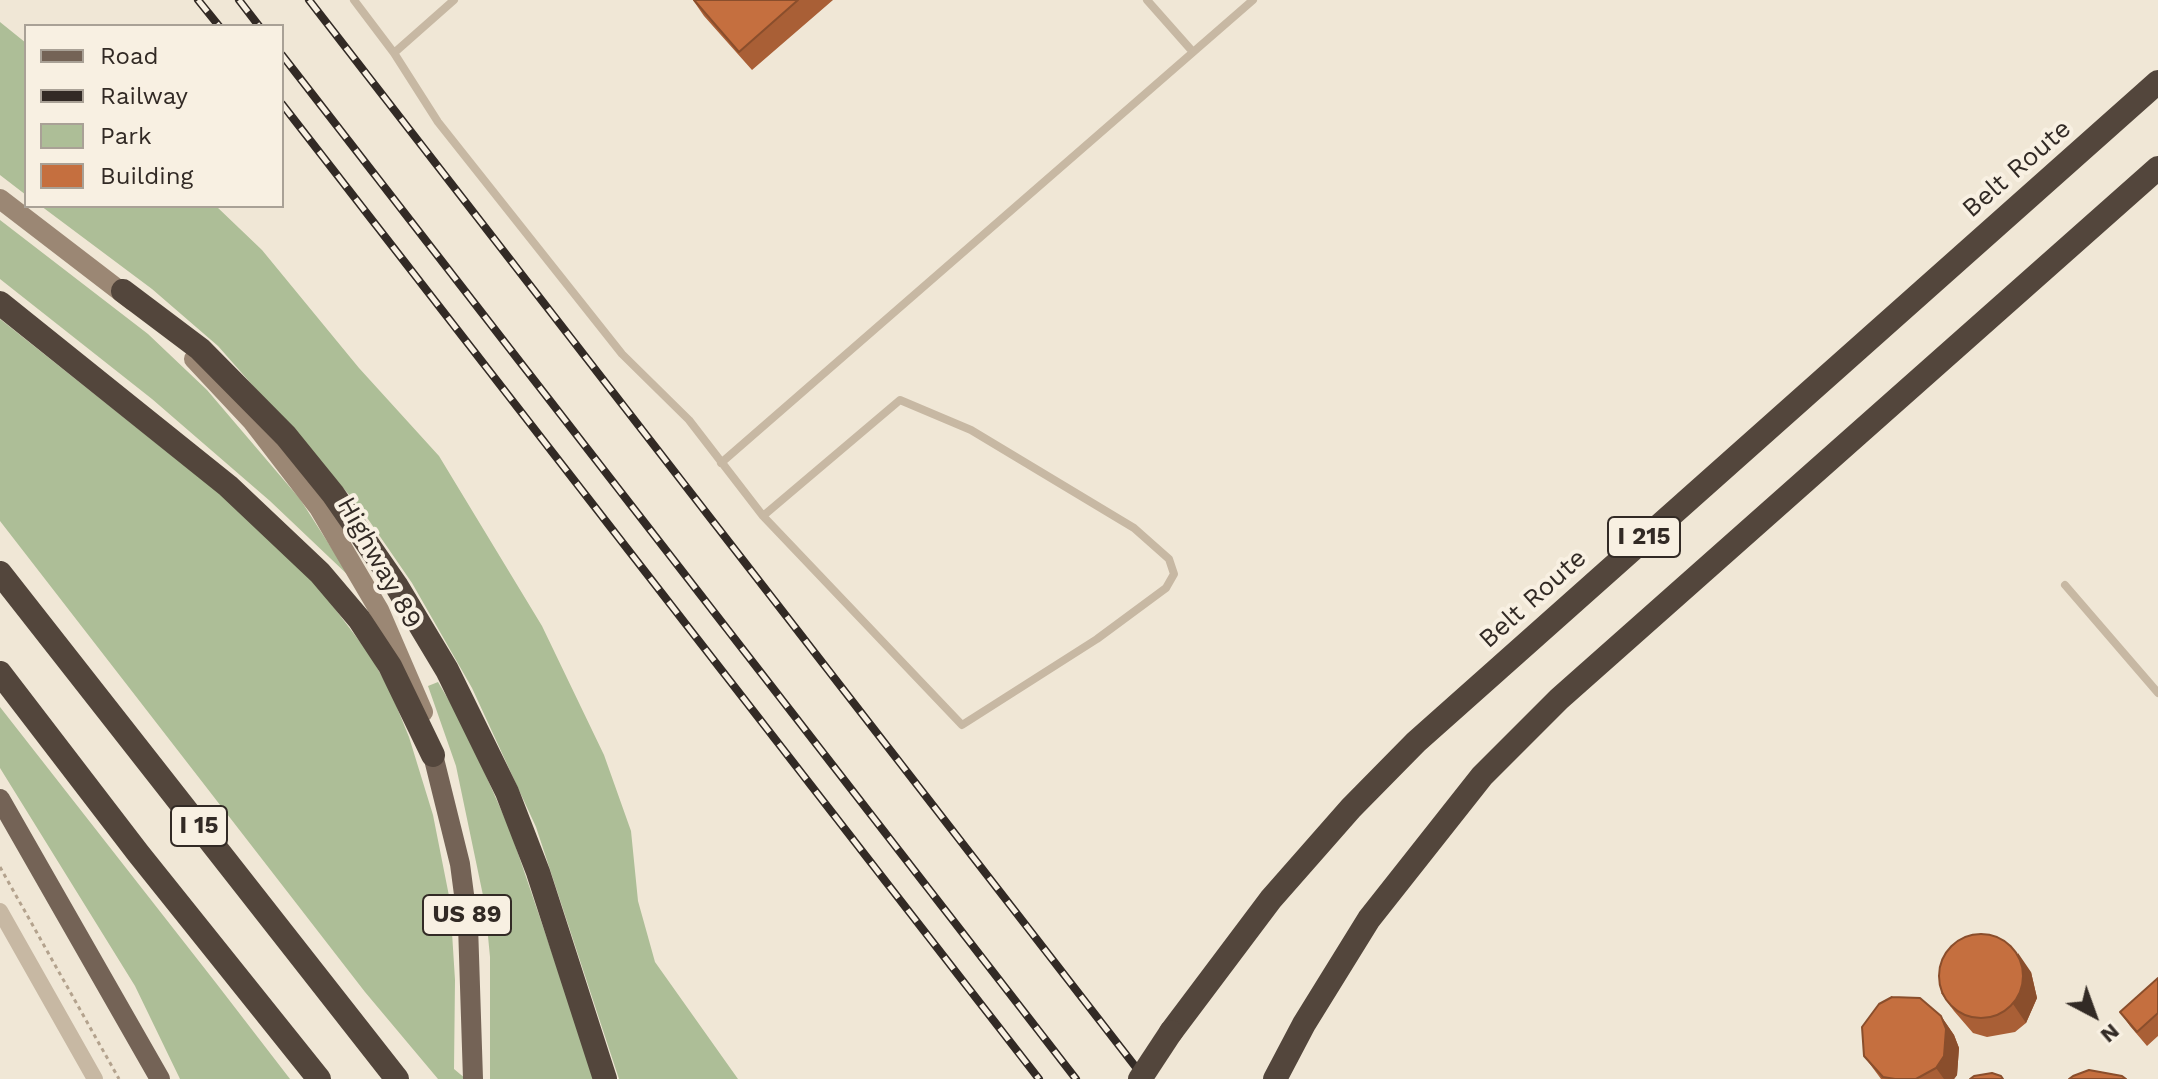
<!DOCTYPE html>
<style>
body{margin:0}
#map{position:relative;width:2158px;height:1079px;overflow:hidden;background:#f0e7d6;font-family:"Work Sans",sans-serif}
canvas{display:block}
.legend{position:absolute;left:24px;top:24px;width:260px;height:184px;box-sizing:border-box;background:#f8f0e2;border:2px solid #a9a196;margin:0;padding:10px 14px;list-style:none;font-size:24px;color:#322a25}
.legend li{display:flex;align-items:center;gap:16px;height:40px}
.legend b{width:40px;border:2px solid #a9a196}
.north{position:absolute;left:2054px;top:975px;width:80px;height:80px;-webkit-text-stroke:6px #f8f0e2;paint-order:stroke;rotate:139deg;font-size:22px;font-weight:700;line-height:32px;text-align:center;color:#322a25}
.north::after{content:'';display:block;margin:auto;width:28px;height:36px;background:#322a25;clip-path:polygon(50% 0,100% 100%,50% 72%,0 100%)}
</style>
<div id="map">
<canvas width="2158" height="1079"></canvas>
<ul class="legend">
<li><b style="height:10px;background:#746356"></b>Road</li>
<li><b style="height:10px;background:#322a25"></b>Railway</li>
<li><b style="height:22px;background:#adbe97"></b>Park</li>
<li><b style="height:22px;background:#c56f3f"></b>Building</li>
</ul>
<div class="north">N</div>
</div>
<script>
const g = document.querySelector('canvas').getContext('2d');
g.lineJoin = 'round';
function fill(path, color) { g.fillStyle = color; g.fill(path, 'evenodd'); }
const shape = rows => new Path2D(rows.map(r => 'M' + r).join(''));
function trace(path, color, width, dash) { g.strokeStyle = color; g.lineWidth = width; g.lineCap = dash ? 'butt' : 'round'; g.setLineDash(dash || []); g.stroke(path); }
function drawText(font, color, halo, rows, align = 'center') {
  g.font = font + ' "Work Sans",sans-serif'; g.lineWidth = 8; g.setLineDash([]); g.textBaseline = 'middle'; g.strokeStyle = halo; g.fillStyle = color; for (const [text, x, y, turn = 0] of rows) {
    g.save(); g.translate(x, y); g.rotate((+turn || 0) * Math.PI / 180); g.textAlign = isNaN(turn) ? turn : align; if (halo) g.strokeText(text, 0, 0); g.fillText(text, 0, 0); g.restore();
  }
}
fill(shape([
 [0,22,26,43,26,195,0,175],
 [41,206,216,206,262,250,359,368,439,456,542,626,604,755,631,831,638,901,655,962,738,1079,619,1079,536,827,472,688,412,583,359,506,218,346,152,289],
 [0,220,148,334,207,390,300,499,350,577,270,501,152,399,0,279],
 [0,319,249,517,307,572,370,655,391,693,409,737,433,815,450,901,455,980,454,1069,466,1079,438,1079,365,992,0,521],
 [438,682,464,726,510,830,595,1079,490,1079,490,957,485,905,456,766,428,686],
 [0,707,216,983,290,1079,180,1079,135,986,0,768]
]), '#adbe97');
trace(shape([
 [0,867,119,1079]
]), '#b3a28d', 3, [4, 4]);
trace(shape([
 [354,0,394,53,438,122,622,354,689,420,763,516,962,725,1097,639,1166,588,1174,574,1169,559,1134,528,971,430,900,400,763,516],
 [1147,0,1193,52],
 [394,53,454,0],
 [721,463,1253,0],
 [2065,585,2158,693]
]), '#c7b8a3', 8);
trace(shape([
 [0,911,95,1079]
]), '#c7b8a3', 16);
trace(shape([
 [0,199,133,301],
 [194,359,252,421,319,508,379,610,423,712]
]), '#9b8774', 20);
trace(shape([
 [433,755,460,864,468,925,473,1079],
 [0,799,160,1079]
]), '#746356', 20);
trace(shape([
 [123,291,200,349,286,436,333,494,396,585,447,670,507,792,538,872,605,1079],
 [0,303,228,486,320,573,359,619,390,666,433,755],
 [0,573,397,1079],
 [0,673,138,853,319,1079],
 [1171,1032,1271,899,1351,808,1416,742,2158,82],
 [1275,1079,1304,1024,1369,919,1482,776,1559,699,2158,168]
]), '#53463c', 24);
const rail = shape([
 [198,0,219,26],
 [239,0,259,26],
 [309,0,1145,1079],
 [282,55,1076,1079],
 [282,104,1039,1079]
]);
trace(rail, '#322a25', 8);
trace(rail, '#f8f0e2', 5, [15]);
trace(shape([
 [1140,1079,1171,1032]
]), '#53463c', 24);
fill(shape([
 [693,0,833,0,752,70,704,16],
 [2031,972,2037,998,2026,1023,2015,1032,1987,1037,1973,1033,1954,1011,1941,993],
 [2158,978,2158,1036,2147,1046,2130,1026,2120,1012],
 [1941,1016,1954,1035,1959,1048,1957,1075,1954,1079,1881,1079,1864,1056]
]), '#a95f36');
fill(shape([
 [2018,953,2031,972,2037,998,2026,1023,2013,1004],
 [1941,1016,1954,1035,1959,1048,1957,1075,1954,1079,1944,1079,1936,1068]
]), '#8a4e2c');
const building = shape([
 [694,0,798,0,739,52,694,0],
 '1939 976a42 42 0 1 1 84 0a42 42 0 1 1-84 0Z',
 [2158,978,2158,1013,2137,1032,2120,1012,2158,978],
 [1892,997,1920,998,1941,1016,1946,1029,1944,1056,1936,1068,1916,1079,1895,1079,1883,1077,1864,1056,1862,1027,1879,1004,1892,997],
 [2089,1070,2122,1076,2126,1079,2069,1079,2073,1076,2089,1070],
 [1992,1073,2001,1076,2003,1079,1970,1079,1974,1076,1992,1073]
]);
fill(building, '#c56f3f');
trace(building, '#8a4e2c', 2);
for (const [x, y, w] of [
 [1644,537,72],
 [199,826,56],
 [467,915,88]
]) { const box = new Path2D(); box.roundRect(x - w / 2, y - 20, w, 40, 6); g.fillStyle = '#f8f0e2'; g.fill(box); trace(box, '#322a25', 2); }
drawText('bold 24px', '#322a25', null, [
 ["I 215",1644,537],
 ["I 15",199,826],
 ["US 89",467,915]
]);
drawText('26px', '#322a25', '#f8f0e2', [
 ["Belt Route",2017,169,-41],
 ["Highway 89",379,563,61],
 ["Belt Route",1533,599,-42]
]);
</script>
